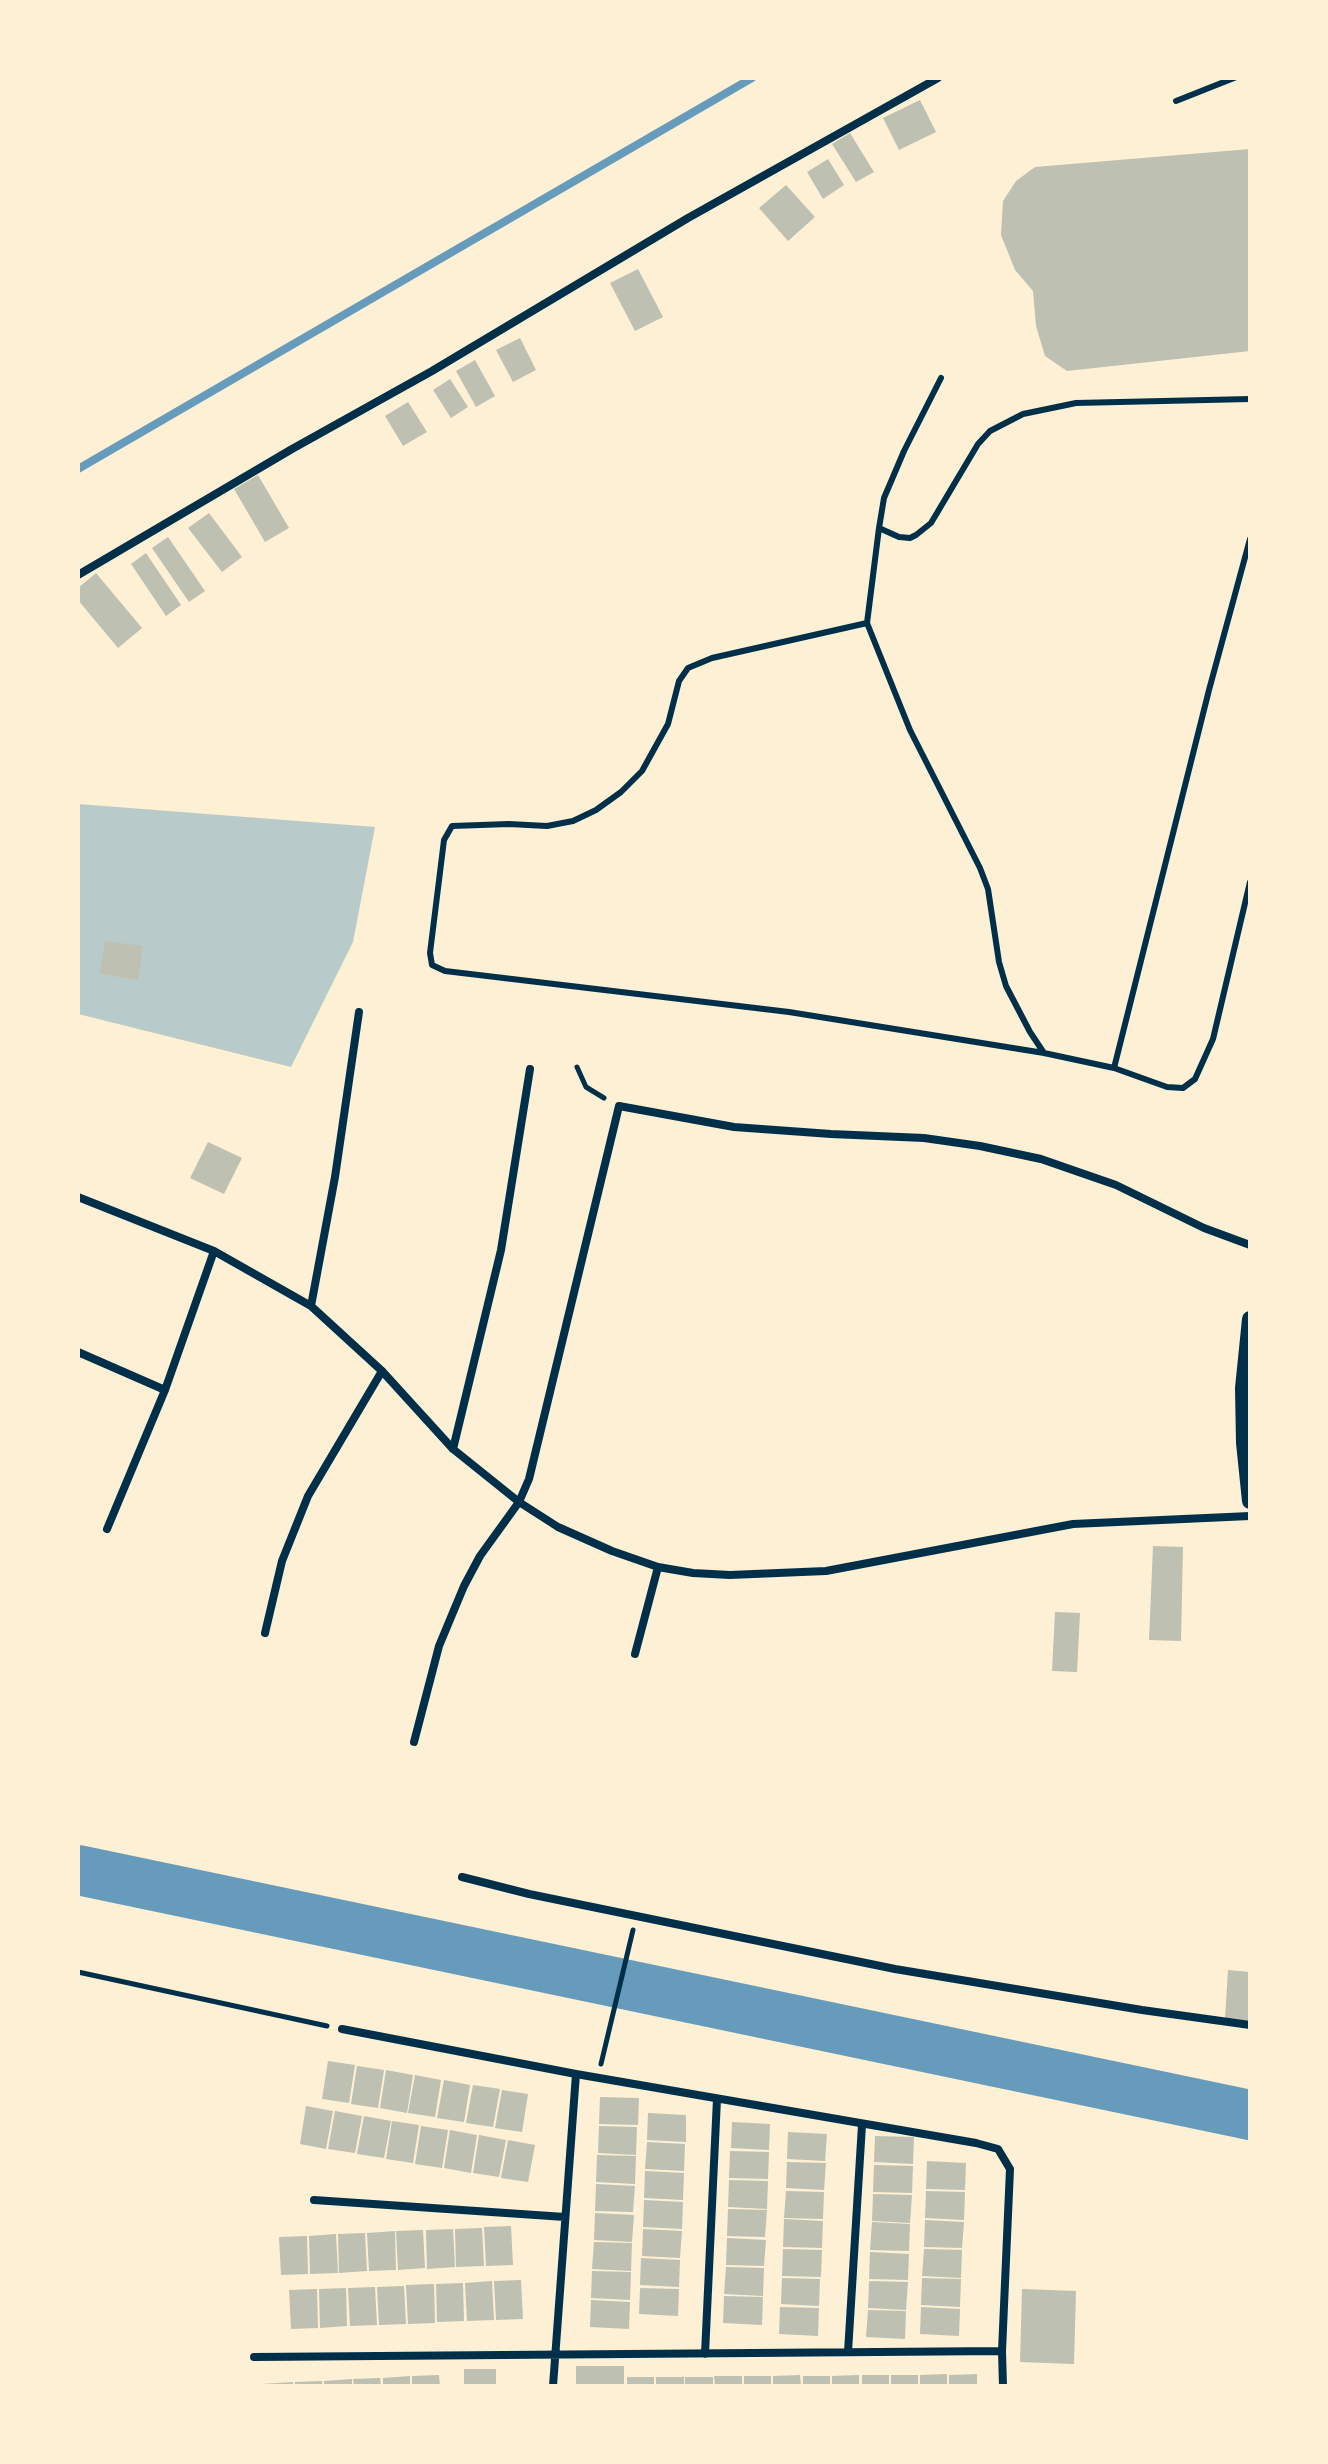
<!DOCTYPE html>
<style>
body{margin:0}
#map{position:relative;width:1328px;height:2464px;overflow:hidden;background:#fdf0d5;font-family:"Asap Condensed",sans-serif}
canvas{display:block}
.frame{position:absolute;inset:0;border:80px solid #fdf0d5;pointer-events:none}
</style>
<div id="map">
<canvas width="1328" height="2464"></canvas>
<div class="frame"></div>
</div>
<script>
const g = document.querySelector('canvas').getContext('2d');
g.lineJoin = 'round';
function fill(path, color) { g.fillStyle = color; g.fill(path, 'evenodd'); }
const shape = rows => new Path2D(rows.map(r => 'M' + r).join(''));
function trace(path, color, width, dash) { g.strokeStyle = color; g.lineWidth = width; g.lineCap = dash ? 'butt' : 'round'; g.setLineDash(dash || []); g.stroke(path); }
fill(shape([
 [78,804,375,827,353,942,291,1067,78,1014]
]), '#b9caca');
trace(shape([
 [78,469,752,78]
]), '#669bbc', 8);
trace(shape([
 [78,1870,1250,2115]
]), '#669bbc', 50);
fill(shape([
 [920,100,936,132,899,150,883,118],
 [850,133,874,172,856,182,832,144],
 [1250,149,1250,351,1067,371,1045,356,1036,326,1033,291,1015,270,1001,235,1003,201,1016,181,1035,167],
 [828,159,844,185,823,199,807,172],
 [786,185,815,217,788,241,759,208],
 [638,269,663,317,635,331,610,283],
 [520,338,536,370,513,382,496,350],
 [475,360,495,396,476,407,456,371],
 [450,379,468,407,451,418,433,390],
 [408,402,427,432,403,446,385,416],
 [258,475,289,528,265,542,234,489],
 [209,513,242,557,222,572,188,528],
 [168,537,205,591,189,602,152,548],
 [146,553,181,605,166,616,131,564],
 [96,573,142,628,118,648,78,600,78,588],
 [105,941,143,946,138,980,100,974],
 [208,1142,242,1158,224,1194,190,1178],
 [1153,1546,1183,1547,1181,1641,1149,1640],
 [1055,1612,1080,1613,1077,1672,1052,1671],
 [1228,1970,1250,1972,1250,2021,1225,2019],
 [328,2061,355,2065,349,2103,322,2099],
 [357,2066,384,2070,378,2108,351,2104],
 [386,2070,413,2075,407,2113,380,2108],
 [415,2075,441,2080,435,2117,408,2113],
 [444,2080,470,2085,464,2122,437,2118],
 [473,2085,500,2089,493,2127,466,2123],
 [502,2090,528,2094,522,2132,495,2128],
 [600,2097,639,2098,638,2125,599,2124],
 [306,2106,333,2111,326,2149,300,2144],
 [335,2111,362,2116,355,2153,328,2149],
 [648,2113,686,2115,686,2142,647,2140],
 [364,2116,391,2121,384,2158,357,2154],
 [392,2121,419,2125,413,2163,386,2159],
 [732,2122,770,2124,769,2150,731,2148],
 [421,2126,448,2130,442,2168,415,2164],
 [599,2126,637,2127,636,2155,598,2153],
 [450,2130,477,2135,471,2173,444,2168],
 [788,2132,827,2134,825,2161,787,2159],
 [479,2135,506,2140,499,2177,473,2173],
 [875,2136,914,2137,913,2164,874,2162],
 [508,2140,535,2145,528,2182,501,2178],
 [647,2142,685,2144,684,2171,645,2169],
 [730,2151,769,2152,768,2179,729,2178],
 [597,2155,636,2156,635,2184,596,2182],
 [927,2161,966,2163,965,2190,926,2189],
 [787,2162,826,2163,824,2190,786,2188],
 [874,2165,913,2166,912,2193,873,2192],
 [645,2171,684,2173,683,2200,644,2198],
 [729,2180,768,2181,767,2209,728,2207],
 [596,2184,635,2186,633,2212,595,2211],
 [786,2191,824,2192,823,2219,784,2218],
 [926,2191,965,2192,964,2220,925,2218],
 [873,2194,912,2195,910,2223,872,2221],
 [644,2200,683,2202,682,2229,643,2227],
 [728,2209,767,2210,765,2237,727,2236],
 [595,2213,634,2215,632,2242,594,2240],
 [784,2219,823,2221,822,2248,783,2247],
 [925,2220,964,2222,962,2248,924,2247],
 [872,2222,910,2224,909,2251,870,2250],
 [511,2226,513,2265,486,2266,484,2227],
 [482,2228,484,2266,456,2267,455,2229],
 [453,2229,455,2267,427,2269,426,2230],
 [643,2229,682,2231,680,2258,642,2256],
 [423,2230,425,2268,398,2270,396,2231],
 [395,2231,396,2270,369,2271,367,2233],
 [365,2233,367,2271,339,2273,338,2234],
 [336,2234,338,2273,310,2274,309,2236],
 [307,2236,308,2274,281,2275,279,2237],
 [727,2238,766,2240,764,2266,726,2265],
 [594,2242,632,2243,631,2271,592,2269],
 [783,2249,822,2250,821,2277,782,2276],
 [924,2249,962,2250,961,2278,922,2276],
 [870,2252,909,2254,908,2280,869,2279],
 [641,2258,680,2260,679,2287,640,2285],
 [726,2267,764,2268,763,2296,724,2294],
 [592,2271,631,2272,630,2300,591,2298],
 [782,2278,820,2279,819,2306,781,2304],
 [922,2278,961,2279,960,2307,921,2305],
 [521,2280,523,2319,496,2320,494,2281],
 [492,2281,494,2320,467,2321,465,2283],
 [869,2281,908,2282,906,2310,868,2308],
 [463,2283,464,2321,437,2322,436,2284],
 [434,2284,435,2323,408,2324,406,2285],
 [404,2286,406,2324,379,2325,377,2287],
 [375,2287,377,2325,350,2326,348,2288],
 [346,2288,347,2326,320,2328,319,2289],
 [640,2288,679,2289,678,2316,639,2314],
 [317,2289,318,2328,291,2329,289,2290],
 [1022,2289,1076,2291,1074,2364,1020,2362],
 [724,2296,763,2297,762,2325,723,2323],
 [591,2300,630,2302,629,2329,590,2327],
 [780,2307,819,2308,818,2336,779,2334],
 [921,2307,960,2309,959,2336,920,2334],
 [868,2310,906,2311,905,2339,866,2337],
 [576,2366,624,2366,624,2386,576,2386],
 [464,2369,496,2369,496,2386,464,2386],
 [947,2374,947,2386,920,2386,920,2375],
 [977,2374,977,2386,949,2386,949,2375],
 [439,2375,440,2386,412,2386,412,2376],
 [800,2375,801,2386,773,2386,773,2376],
 [859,2375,859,2386,832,2386,832,2376],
 [862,2375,889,2375,889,2386,862,2386],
 [891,2375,918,2375,918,2386,891,2386],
 [410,2376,410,2386,383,2386,383,2378],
 [714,2376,742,2376,742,2386,715,2386],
 [744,2376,771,2376,771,2386,744,2386],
 [803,2376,830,2376,830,2386,803,2386],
 [627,2377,654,2377,654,2386,627,2386],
 [656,2377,684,2377,684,2386,656,2386],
 [685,2377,713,2377,713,2386,685,2386],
 [380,2378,381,2386,354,2386,353,2379],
 [352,2379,352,2386,324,2386,324,2381],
 [322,2381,322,2386,295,2386,295,2382],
 [293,2382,293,2386,262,2386,261,2384]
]), '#bec0b2');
trace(shape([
 [577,1067,586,1087,604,1098],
 [78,1972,327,2026],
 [601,2064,633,1930]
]), '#003049', 5);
trace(shape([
 [1176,101,1234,78],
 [941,378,904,451,884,498,879,528,899,537,910,538,916,535,931,523,978,444,990,431,1023,414,1076,403,1250,399],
 [879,528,867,623,910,730,980,868,988,889,999,962,1006,986,1030,1032,1044,1053],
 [867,623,712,658,688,668,679,681,668,724,642,771,621,792,596,810,573,821,547,826,509,824,452,826,444,840,430,953,432,965,445,971,789,1012,1044,1053,1114,1068,1167,1087,1183,1088,1195,1079,1213,1039,1250,882],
 [1114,1068,1209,690,1250,539]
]), '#003049', 6);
trace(shape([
 [78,575,292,449,432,371,688,218,938,78],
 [78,1197,214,1251,311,1306,382,1371,453,1449,519,1502,558,1527,612,1551,658,1567,693,1573,730,1575,826,1571,1073,1524,1250,1516],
 [311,1306,335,1177,359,1012],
 [78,1352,165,1390],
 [453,1449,501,1250,530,1069],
 [107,1529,165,1390,214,1251],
 [265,1633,282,1561,308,1496,382,1371],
 [635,1654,658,1567],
 [414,1742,439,1646,464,1586,480,1556,519,1502,529,1479,619,1106,734,1127,831,1134,924,1138,980,1146,1041,1159,1116,1185,1204,1228,1250,1245],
 [462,1877,529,1894,895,1969,1142,2010,1250,2025],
 [342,2029,576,2074],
 [314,2200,565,2217],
 [848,2352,862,2125],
 [705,2354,717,2099],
 [254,2357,1002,2351],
 [553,2386,576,2074,976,2143,998,2149,1010,2169,1002,2351,1003,2386]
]), '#003049', 8);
trace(shape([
 [1250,1319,1243,1388,1244,1443,1250,1501]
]), '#003049', 16);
</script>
